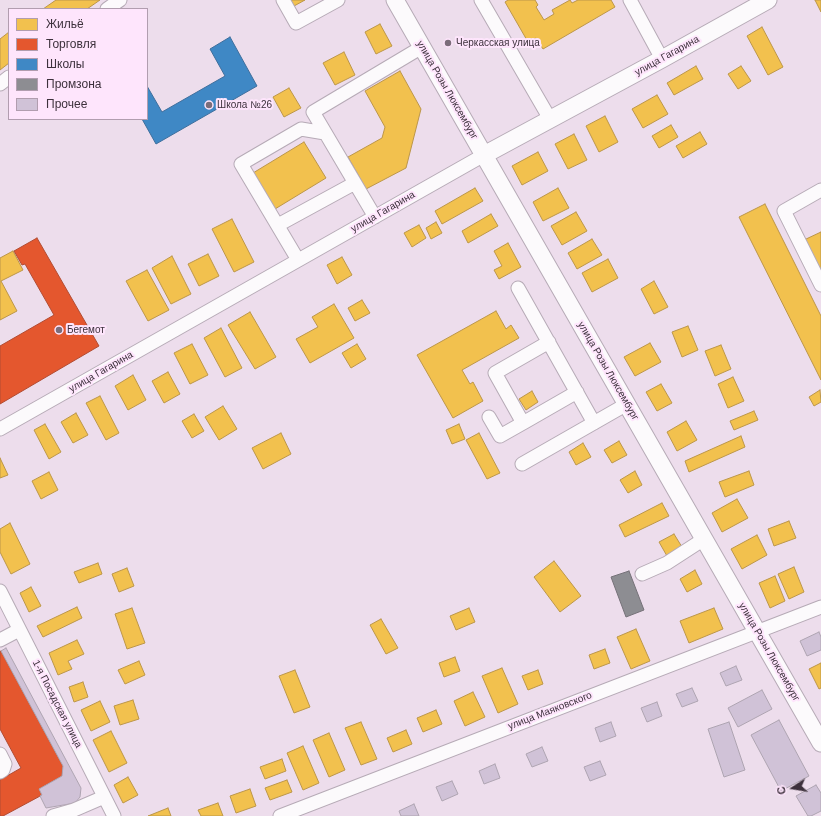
<!DOCTYPE html>
<meta charset="utf-8">
<style>
body{margin:0}
#map{position:relative;width:821px;height:816px;overflow:hidden;background:#edddec;font-family:Helvetica,sans-serif}
canvas{display:block}
.legend{position:absolute;left:8px;top:8px;width:140px;height:112px;box-sizing:border-box;background:#fee5fc;border:1px solid #b19daf;margin:0;padding:5px 7px;list-style:none;font-size:12px;color:#3d313c}
.legend li{display:flex;align-items:center;gap:8px;height:20px}
.legend b{width:20px;border:1px solid #b19daf}
.north{position:absolute;left:773px;top:768px;width:40px;height:40px;-webkit-text-stroke:3px #fee5fc;paint-order:stroke;rotate:258deg;font-size:11px;font-weight:700;line-height:16px;text-align:center;color:#3d313c}
.north::after{content:'';display:block;margin:auto;width:14px;height:18px;background:#3d313c;clip-path:polygon(50% 0,100% 100%,50% 72%,0 100%)}
</style>
<div id="map">
<canvas width="821" height="816"></canvas>
<ul class="legend">
<li><b style="height:11px;background:#f2c14e"></b>Жильё</li>
<li><b style="height:11px;background:#e4572e"></b>Торговля</li>
<li><b style="height:11px;background:#3f88c5"></b>Школы</li>
<li><b style="height:11px;background:#8d8d92"></b>Промзона</li>
<li><b style="height:11px;background:#d0c2d7"></b>Прочее</li>
</ul>
<div class="north">С</div>
</div>
<script>
const g = document.querySelector('canvas').getContext('2d');
g.lineJoin = 'round';
function fill(path, color) { g.fillStyle = color; g.fill(path, 'evenodd'); }
const shape = rows => new Path2D(rows.map(r => 'M' + r).join(''));
function trace(path, color, width, dash) { g.strokeStyle = color; g.lineWidth = width; g.lineCap = dash ? 'butt' : 'round'; g.setLineDash(dash || []); g.stroke(path); }
function drawText(font, color, halo, rows, align = 'center') {
  g.font = font + ' Helvetica,sans-serif'; g.lineWidth = 4; g.setLineDash([]); g.textBaseline = 'middle'; g.strokeStyle = halo; g.fillStyle = color; for (const [text, x, y, turn = 0] of rows) {
    g.save(); g.translate(x, y); g.rotate((+turn || 0) * Math.PI / 180); g.textAlign = isNaN(turn) ? turn : align; if (halo) g.strokeText(text, 0, 0); g.fillText(text, 0, 0); g.restore();
  }
}
const homes = shape([
 [56,0,100,0,87,9,43,9,56,0],
 [290,0,305,0,294,6,290,0],
 [508,0,535,0,538,5,536,7,544,20,554,14,552,10,570,0,572,3,578,0,611,0,615,7,543,49,536,38,528,42,505,2,508,0],
 [815,0,821,0,821,12,815,0],
 [380,24,392,46,376,54,365,32,380,24],
 [762,27,783,67,768,75,747,36,762,27],
 [9,32,9,63,0,70,0,39,9,32],
 [344,52,355,75,335,85,323,63,344,52],
 [696,66,703,79,674,95,667,83,696,66],
 [741,66,751,81,738,89,728,74,741,66],
 [400,71,421,109,406,168,366,189,348,157,382,138,385,127,365,91,400,71],
 [289,88,301,108,284,117,273,97,289,88],
 [657,95,668,114,643,128,632,109,657,95],
 [605,116,618,142,599,152,586,126,605,116],
 [671,125,678,137,659,148,652,136,671,125],
 [700,132,707,144,683,158,676,146,700,132],
 [574,134,587,160,568,169,555,144,574,134],
 [304,142,326,178,275,209,253,173,304,142],
 [538,152,548,171,522,185,512,166,538,152],
 [475,188,483,201,442,224,435,211,475,188],
 [558,188,569,208,543,221,533,202,558,188],
 [765,204,821,316,821,380,739,217,765,204],
 [576,212,587,231,562,245,551,226,576,212],
 [491,214,498,226,468,243,462,231,491,214],
 [232,219,254,262,234,272,212,229,232,219],
 [436,222,442,233,431,239,426,228,436,222],
 [419,225,426,238,412,247,404,233,419,225],
 [821,232,821,273,804,240,821,232],
 [592,239,602,255,577,269,568,253,592,239],
 [508,243,521,267,499,279,494,270,502,266,494,251,508,243],
 [13,251,23,270,1,281,17,311,0,320,0,258,13,251],
 [208,254,219,276,199,286,188,264,208,254],
 [172,256,191,294,171,304,152,268,172,256],
 [342,257,352,275,337,284,327,265,342,257],
 [608,259,618,278,592,292,582,273,608,259],
 [147,270,169,310,148,321,126,281,147,270],
 [654,281,668,307,654,314,641,289,654,281],
 [362,300,370,313,355,321,348,308,362,300],
 [334,304,354,338,310,363,296,339,318,327,312,317,334,304],
 [496,311,506,329,511,325,519,338,462,370,470,384,473,382,483,401,453,418,417,355,496,311],
 [250,312,276,357,255,369,228,325,250,312],
 [688,326,698,350,682,357,672,332,688,326],
 [221,328,242,368,225,377,204,338,221,328],
 [650,343,661,362,635,376,624,357,650,343],
 [192,344,208,375,190,384,174,353,192,344],
 [357,344,366,359,351,368,342,353,357,344],
 [721,345,731,369,715,376,705,351,721,345],
 [168,372,180,394,164,403,152,381,168,372],
 [133,375,146,400,128,410,115,386,133,375],
 [733,377,744,401,728,408,718,384,733,377],
 [661,384,672,403,657,411,646,392,661,384],
 [820,390,821,402,814,406,809,397,820,390],
 [532,391,538,402,526,410,519,399,532,391],
 [100,396,119,433,106,440,86,403,100,396],
 [223,406,237,429,219,440,205,417,223,406],
 [754,411,758,420,734,430,730,421,754,411],
 [76,413,88,435,73,443,61,422,76,413],
 [194,414,204,431,192,438,182,421,194,414],
 [686,421,697,440,677,451,667,432,686,421],
 [45,424,61,452,49,459,34,430,45,424],
 [459,424,465,439,452,444,446,430,459,424],
 [281,433,291,454,263,469,252,448,281,433],
 [479,433,500,473,487,479,466,440,479,433],
 [741,436,745,447,689,472,685,461,741,436],
 [619,441,627,455,612,463,604,450,619,441],
 [583,443,591,457,576,465,569,452,583,443],
 [0,458,8,475,0,478,0,458],
 [635,471,642,485,628,493,620,480,635,471],
 [749,471,754,485,725,497,719,482,749,471],
 [49,472,58,490,41,499,32,481,49,472],
 [737,499,748,518,722,532,712,513,737,499],
 [662,503,669,516,625,537,619,525,662,503],
 [789,521,796,538,774,546,768,529,789,521],
 [10,523,30,564,11,574,0,552,0,529,10,523],
 [674,534,682,547,667,556,659,542,674,534],
 [757,535,767,555,742,569,731,549,757,535],
 [554,561,581,596,560,612,534,577,554,561],
 [98,563,102,574,79,583,74,572,98,563],
 [794,567,804,592,789,599,778,574,794,567],
 [127,568,134,586,119,592,112,574,127,568],
 [695,570,702,584,687,592,680,579,695,570],
 [775,576,785,601,770,608,759,583,775,576],
 [31,587,41,606,29,612,20,593,31,587],
 [77,607,82,618,43,637,37,626,77,607],
 [132,608,145,643,127,649,115,614,132,608],
 [469,608,475,622,456,630,450,616,469,608],
 [714,608,723,629,689,643,680,621,714,608],
 [381,619,398,648,386,654,370,625,381,619],
 [636,629,650,661,631,669,617,637,636,629],
 [77,640,84,654,68,661,72,669,58,675,49,653,77,640],
 [605,649,610,663,594,669,589,655,605,649],
 [455,657,460,671,444,677,439,663,455,657],
 [139,661,145,675,125,684,118,670,139,661],
 [821,663,821,688,819,689,809,669,821,663],
 [502,668,518,704,498,713,482,676,502,668],
 [295,670,310,707,294,713,279,676,295,670],
 [538,670,543,684,528,690,522,676,538,670],
 [83,682,88,697,74,702,69,687,83,682],
 [473,692,485,717,465,726,454,701,473,692],
 [133,700,139,719,120,725,114,706,133,700],
 [100,701,110,722,91,731,81,710,100,701],
 [436,710,442,724,423,732,417,718,436,710],
 [361,722,377,759,361,765,345,728,361,722],
 [406,730,412,744,393,752,387,738,406,730],
 [111,731,127,763,109,772,93,740,111,731],
 [329,733,345,770,329,777,313,740,329,733],
 [303,746,319,783,303,790,287,753,303,746],
 [282,759,286,771,265,779,260,767,282,759],
 [128,777,138,795,123,803,114,785,128,777],
 [287,780,292,792,270,800,265,788,287,780],
 [250,789,256,806,236,813,230,796,250,789],
 [218,803,223,816,201,816,198,810,218,803],
 [168,808,171,816,148,816,168,808]
]);
fill(homes, '#f2c14e');
trace(homes, '#bc9649', 1);
const shops = shape([
 [37,238,99,346,0,404,0,346,54,315,25,264,22,265,14,251,37,238],
 [1,651,63,766,62,776,39,789,42,795,3,816,0,816,0,780,21,768,0,729,0,652,1,651]
]);
fill(shops, '#e4572e');
trace(shops, '#b24c32', 1);
const schools = shape([
 [230,37,257,86,156,144,142,119,147,119,147,86,162,112,225,76,210,49,230,37]
]);
fill(schools, '#3f88c5');
trace(schools, '#3e6e9c', 1);
const industry = shape([
 [629,571,644,610,626,617,611,577,629,571]
]);
fill(industry, '#8d8d92');
trace(industry, '#757178', 1);
const building = shape([
 [819,632,821,637,821,650,807,656,800,641,819,632],
 [6,648,81,788,80,797,75,803,46,808,40,796,42,795,39,789,62,776,63,766,1,651,6,648],
 [736,666,742,680,726,686,720,673,736,666],
 [692,688,698,701,682,707,676,694,692,688],
 [762,690,772,709,738,727,728,708,762,690],
 [657,702,662,716,647,722,641,708,657,702],
 [779,720,809,776,781,791,751,735,779,720],
 [611,722,616,736,600,742,595,728,611,722],
 [729,722,745,770,724,777,708,729,729,722],
 [542,747,548,761,532,767,526,754,542,747],
 [600,761,606,775,590,781,584,767,600,761],
 [495,764,500,778,484,784,479,771,495,764],
 [452,781,458,794,442,801,436,787,452,781],
 [816,785,821,793,821,811,811,816,808,816,796,796,816,785],
 [414,804,419,816,401,816,399,811,414,804]
]);
fill(building, '#d0c2d7');
trace(building, '#aea4b1', 1);
const minor = shape([
 [283,0,296,23,338,0],
 [481,0,550,119],
 [630,0,662,59],
 [107,9,120,0],
 [0,84,9,77],
 [821,190,784,211,821,285],
 [375,217,313,112,422,47],
 [278,225,355,183],
 [298,260,241,164,301,129,325,133],
 [518,288,594,423],
 [549,342,495,373,523,423,577,392],
 [489,417,500,436,523,423],
 [0,429,484,155],
 [522,464,627,404],
 [642,574,667,563,704,539],
 [0,591,114,816],
 [0,640,19,630],
 [0,754,5,764,3,770,0,772],
 [53,816,74,810,104,797],
 [280,816,821,607]
]);
const major = shape([
 [395,0,821,743],
 [484,155,662,59,768,0]
]);
trace(minor, '#b6aab6', 15);
trace(major, '#b6aab6', 19);
trace(minor, '#fcfafc', 13);
trace(major, '#fcfafc', 17);
for (const [x, y, r, color] of [
 [448,43,4,"#7b6d7a"],
 [209,105,4,"#7b6d7a"],
 [59,330,4,"#7b6d7a"]
]) { const dot = new Path2D(); dot.arc(x, y, r, 0, 2 * Math.PI); g.fillStyle = color; g.fill(dot); trace(dot, '#fee5fc', 1.5); }
drawText('10px', '#3d313c', '#fee5fc', [
 ["Черкасская улица",456,43],
 ["Школа №26",217,105],
 ["Бегемот",67,330]
], 'left');
drawText('10px', '#3d313c', '#fee5fc', [
 ["улица Гагарина",667,56,-29],
 ["улица Розы Люксембург",447,90,60],
 ["улица Гагарина",383,212,-30],
 ["улица Розы Люксембург",608,371,60],
 ["улица Гагарина",101,372,-30],
 ["улица Розы Люксембург",769,652,60],
 ["1-я Посадская улица",57,704,63],
 ["улица Маяковского",550,711,-21]
]);
</script>
